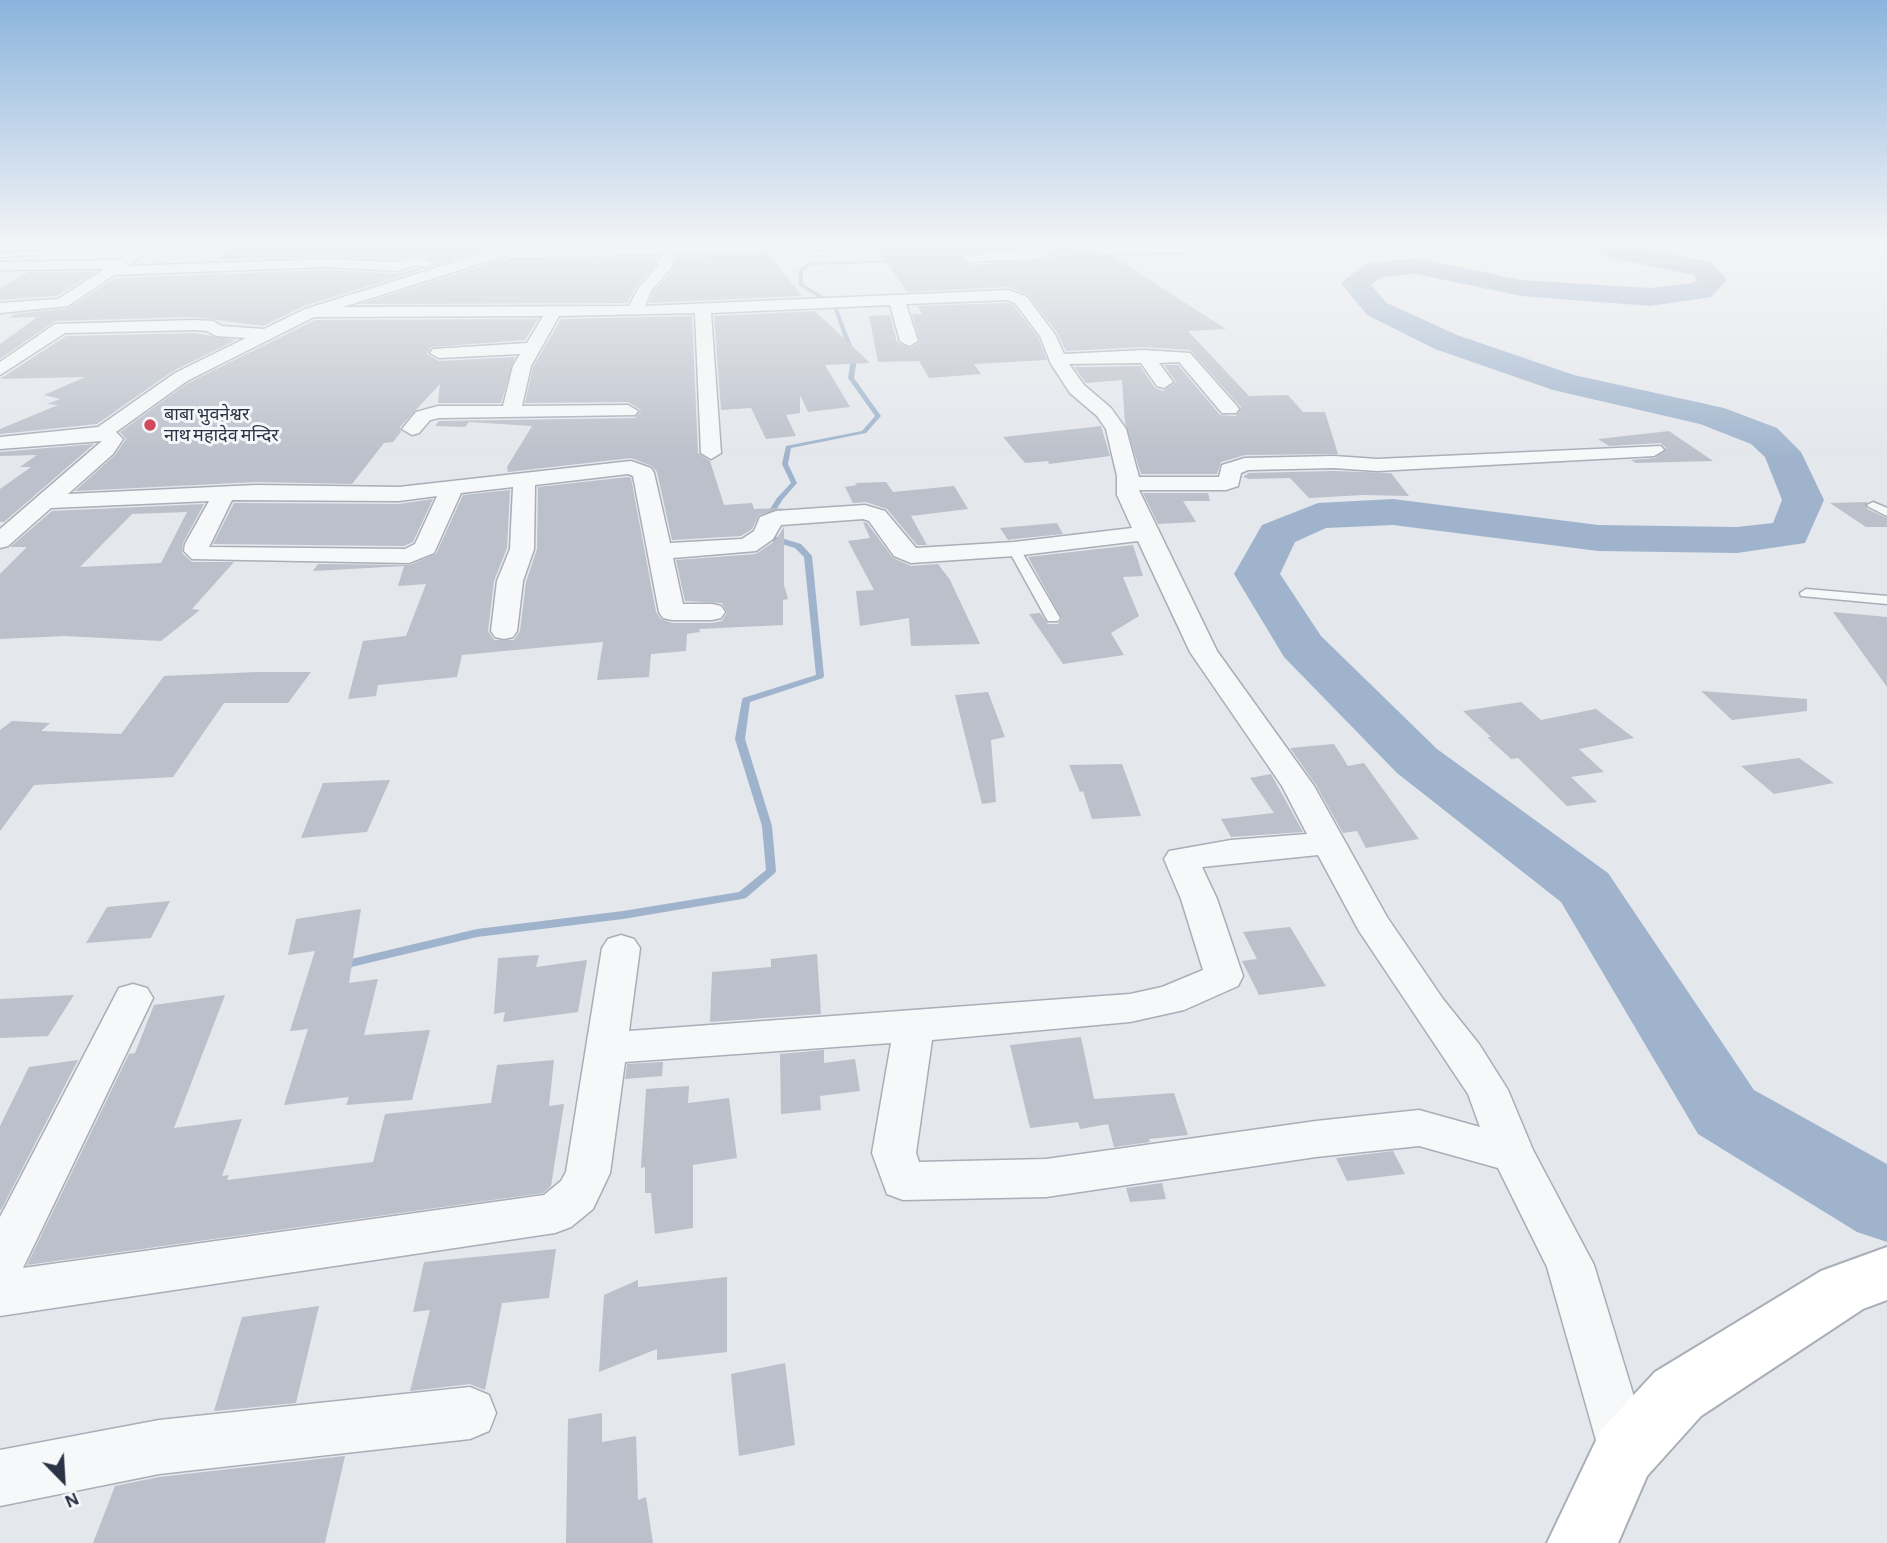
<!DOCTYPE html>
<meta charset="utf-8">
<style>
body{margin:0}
#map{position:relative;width:1887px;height:1543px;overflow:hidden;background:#e4e7ec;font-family:"Alegreya Sans",sans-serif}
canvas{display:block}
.north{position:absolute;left:28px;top:1445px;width:70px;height:70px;-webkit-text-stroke:5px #f4f6f9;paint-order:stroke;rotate:156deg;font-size:19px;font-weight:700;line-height:28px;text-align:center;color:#2b3445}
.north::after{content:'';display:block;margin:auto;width:24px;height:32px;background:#2b3445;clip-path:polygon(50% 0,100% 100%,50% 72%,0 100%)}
</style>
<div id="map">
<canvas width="1887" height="1543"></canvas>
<div class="north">N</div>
</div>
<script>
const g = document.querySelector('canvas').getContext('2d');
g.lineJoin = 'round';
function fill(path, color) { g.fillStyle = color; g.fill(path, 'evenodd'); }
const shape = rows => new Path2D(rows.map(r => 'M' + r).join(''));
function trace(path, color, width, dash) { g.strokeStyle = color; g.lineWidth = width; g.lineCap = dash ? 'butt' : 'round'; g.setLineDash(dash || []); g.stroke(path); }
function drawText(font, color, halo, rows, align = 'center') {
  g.font = font + ' "Alegreya Sans","Noto Sans Devanagari",sans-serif'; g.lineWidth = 6; g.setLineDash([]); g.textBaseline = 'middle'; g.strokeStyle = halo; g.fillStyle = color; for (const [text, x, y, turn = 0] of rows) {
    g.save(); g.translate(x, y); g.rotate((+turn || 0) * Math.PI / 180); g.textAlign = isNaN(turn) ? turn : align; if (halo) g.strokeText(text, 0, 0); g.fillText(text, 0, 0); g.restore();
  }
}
fill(shape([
 [80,242,93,243,148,242,136,250,48,253,60,246]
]), '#d2d6de');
fill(shape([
 [900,260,902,262,811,265,803,271,803,284,833,302,833,304,829,304,799,285,799,270,808,263,900,260],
 [833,306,837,307,857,359,854,378,881,416,866,433,791,448,788,464,797,483,783,499,769,521,765,521,763,520,777,498,791,483,782,464,786,446,862,431,875,416,848,378,851,359,833,306],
 [758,533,764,533,801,544,812,556,824,676,823,678,750,702,745,739,772,826,776,871,775,873,746,898,742,899,623,919,477,937,343,969,339,968,337,965,339,962,343,961,477,929,623,911,739,892,766,870,762,826,735,739,742,700,743,698,816,675,804,557,795,548,758,537,758,533]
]), '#9fb4cc');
fill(shape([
 [1587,242,1621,242,1712,263,1727,280,1711,297,1650,306,1521,296,1416,274,1382,277,1371,285,1387,303,1457,335,1574,375,1724,408,1777,428,1801,452,1824,500,1805,543,1737,553,1598,551,1393,525,1326,528,1295,542,1280,574,1321,636,1437,749,1608,873,1754,1090,1887,1164,1887,1242,1857,1232,1698,1134,1561,902,1397,773,1284,657,1234,574,1262,525,1318,503,1393,499,1598,525,1737,527,1773,523,1782,500,1765,457,1751,444,1700,424,1553,390,1435,349,1367,315,1341,283,1365,264,1416,258,1521,280,1650,288,1693,283,1697,280,1693,275,1612,258,1591,247,1587,242]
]), '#9fb4cc');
fill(shape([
 [244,242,509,242,435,266,435,261,415,254,396,259,327,256,217,260,233,243],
 [543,242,661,242,538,246],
 [941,242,1043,242,1036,248,968,252,960,259,969,265,1048,260,1056,246,1050,242,1080,242,1075,247,1080,253,1112,256,1226,329,1188,331,1249,396,1288,395,1303,412,1325,412,1338,454,1245,455,1221,462,1217,474,1141,474,1125,423,1122,380,1086,383,1074,367,1140,366,1155,388,1163,391,1176,382,1164,365,1178,365,1220,415,1236,416,1241,407,1190,350,1144,347,1066,351,1058,334,1028,295,1009,287,907,292,875,245],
 [769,254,802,296,649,303,653,292,673,270,677,257],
 [657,257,655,266,637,285,627,303,360,304,505,259],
 [415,268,424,269,304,306,263,326,194,317,55,321,0,359,0,344,37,317,8,318,14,314,69,308,115,278,327,270,398,274],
 [28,272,95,272,57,296,0,300,0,288],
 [1007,303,1013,305,1038,337,1047,360,974,364,981,374,929,378,919,361,878,362,869,316,890,315,897,342,910,348,920,342,912,314,922,314,917,306],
 [815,311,870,363,825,365,850,407,808,412,800,395,800,413,786,415,796,436,766,439,751,408,721,410,714,316],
 [692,316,698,453,710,461,724,505,752,503,754,509,784,508,759,515,752,529,741,536,672,540,657,472,652,466,631,458,508,472,507,467,532,426,469,422,465,427,435,426,439,421,635,418,641,410,628,402,525,403,533,367,561,319],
 [538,319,525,340,431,347,427,354,439,361,515,357,501,403,438,403,440,384,400,427,401,432,393,442,384,443,352,484,256,482,75,491,115,455,126,439,120,432,188,383,315,320],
 [194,333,236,340,173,371,97,424,0,434,0,429,58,405,47,404,60,399,44,395,85,377,0,379,66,336],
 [1101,426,1110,456,1049,464,1048,461,1025,463,1003,437],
 [1669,431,1713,461,1636,463,1631,460,1655,458,1666,448,1661,443,1609,446,1598,439],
 [94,444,4,522,0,522,0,489,31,467,20,467,37,455,0,456,0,452],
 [1334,471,1391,473,1409,496,1364,495,1309,498,1290,478,1249,479,1243,477,1249,473],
 [628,477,631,478,656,612,661,619,672,623,712,623,722,621,727,613,722,603,685,601,676,560,756,554,775,541,784,527,784,585,788,599,783,600,783,625,699,629,700,632,687,634,686,651,651,654,649,677,597,680,603,642,557,646,462,655,457,677,378,685,376,696,348,699,363,641,406,636,426,584,398,586,404,566,313,571,318,564,410,565,436,554,463,495,510,490,507,548,494,581,488,631,494,640,514,640,520,631,526,582,537,549,538,487],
 [886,482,893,492,954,486,968,509,911,516,927,545,917,545,887,509,866,502,853,503,845,487,857,485,855,483],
 [1143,493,1208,493,1210,501,1183,501,1196,522,1158,524],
 [433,499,413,542,404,546,213,544,234,503,399,504],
 [1867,502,1867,509,1887,518,1887,527,1866,527,1830,503],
 [204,504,183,543,182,553,192,562,234,562,192,609,200,610,161,641,65,636,0,639,0,574,27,547,10,547,52,511],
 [187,512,161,563,80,567,132,514],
 [863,522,867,523,893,558,911,566,938,564,950,580,980,644,911,646,909,618,860,626,856,591,874,590,848,541,870,538],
 [1057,523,1063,534,1014,539,1008,540,1000,528],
 [1133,545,1143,576,1123,577,1139,616,1111,633,1124,655,1063,664,1029,614,1040,613,1048,624,1058,624,1062,619,1028,557],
 [1833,612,1887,617,1887,687],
 [257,672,311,672,288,703,224,703,173,777,34,785,0,831,0,730,12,721,50,723,41,731,121,734,164,676],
 [1701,691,1807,699,1807,711,1732,720],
 [988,692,1005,737,991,740,996,802,982,804,955,695],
 [1521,702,1541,720,1596,709,1634,738,1579,749,1604,772,1571,777,1597,802,1567,806,1518,758,1511,759,1487,737,1491,737,1463,711],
 [1334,744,1348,766,1364,763,1419,839,1366,848,1357,831,1343,833,1316,785,1290,748],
 [1799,758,1834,783,1774,794,1741,766],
 [1122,764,1141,816,1092,819,1083,791,1080,792,1069,765],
 [1271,774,1303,832,1231,837,1221,819,1274,813,1250,778],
 [390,780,367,832,301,838,323,783],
 [170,901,151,938,86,943,107,907],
 [361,909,349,983,378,979,364,1035,430,1030,412,1100,346,1105,349,1097,284,1105,308,1029,290,1031,315,951,288,955,296,919],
 [1290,927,1326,986,1259,995,1242,961,1257,959,1243,932],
 [817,954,821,1014,710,1022,712,972,771,967,771,959],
 [539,955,536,967,587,960,578,1012,503,1022,505,1012,494,1014,498,958],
 [74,995,48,1036,0,1038,0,999],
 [225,995,174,1128,242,1119,222,1176,229,1175,227,1180,373,1162,385,1114,491,1103,497,1065,554,1060,549,1106,564,1104,551,1186,543,1193,27,1265,129,1054,135,1053,154,1005],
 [1081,1037,1094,1099,1174,1093,1188,1135,1149,1139,1150,1142,1114,1147,1108,1124,1080,1129,1078,1122,1030,1128,1010,1045],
 [824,1050,824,1063,855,1059,860,1091,820,1096,821,1110,781,1114,780,1054],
 [78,1060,1,1210,0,1210,0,1126,29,1067],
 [663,1062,662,1076,625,1079,627,1064],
 [689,1086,688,1103,729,1098,737,1158,693,1165,693,1228,655,1234,651,1193,645,1193,645,1167,641,1168,646,1089],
 [1393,1151,1405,1174,1347,1181,1336,1158],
 [1162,1183,1166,1199,1130,1202,1126,1188],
 [556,1249,549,1298,502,1303,485,1390,470,1384,410,1391,430,1310,413,1312,424,1262],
 [727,1277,727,1352,657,1360,657,1349,599,1372,604,1295,638,1280,638,1287],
 [319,1306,296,1403,214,1411,242,1317],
 [785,1363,795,1445,739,1456,731,1374],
 [602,1413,602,1442,636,1436,638,1500,646,1497,653,1543,566,1543,568,1419],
 [345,1456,325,1543,93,1543,115,1486,159,1477]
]), '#bbc0ca');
const service = shape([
 [38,251,35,255,0,257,0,253,38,251],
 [1873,502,1887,508,1887,516,1869,507,1867,505,1873,502],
 [1014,545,1020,549,1060,618,1058,621,1048,621,1046,618,1008,549,1014,545],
 [1806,589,1887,596,1887,604,1801,596,1800,593,1806,589]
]);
const minor = shape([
 [144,242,161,242,128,266,327,259,396,262,414,256,434,263,427,267,415,265,398,271,327,267,114,275,68,306,0,313,0,303,58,299,104,269,0,270,0,262,118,260,144,242],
 [519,242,541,242,525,249,663,246,664,242,678,242,677,246,868,242,868,248,863,249,675,254,671,268,651,291,645,306,1009,290,1027,297,1056,336,1064,354,1144,350,1190,353,1236,405,1239,409,1236,413,1222,413,1179,362,1159,363,1173,382,1164,388,1157,386,1141,363,1069,364,1084,385,1111,408,1126,429,1139,477,1219,477,1222,465,1245,458,1334,456,1377,459,1661,446,1664,450,1654,456,1377,471,1334,468,1248,470,1241,473,1238,486,1226,490,1139,490,1217,651,1314,786,1387,917,1443,999,1479,1044,1508,1090,1533,1150,1594,1265,1651,1453,1643,1472,1624,1480,1605,1472,1547,1267,1498,1168,1419,1146,1316,1157,1046,1197,903,1200,887,1194,872,1153,891,1043,625,1062,610,1173,593,1209,571,1227,555,1233,0,1316,0,1217,119,988,133,984,147,988,153,998,23,1268,544,1195,561,1181,566,1172,602,948,608,939,621,935,634,939,640,948,629,1031,1130,994,1162,987,1203,970,1181,899,1164,859,1169,851,1231,840,1307,834,1282,786,1190,652,1138,541,1014,556,911,563,894,556,869,521,863,519,781,525,773,539,756,551,673,558,683,604,712,604,721,606,725,612,721,618,712,620,672,620,663,618,659,612,633,476,628,474,535,485,534,549,523,581,517,631,513,637,504,639,495,637,491,631,497,581,510,549,513,487,461,493,434,553,409,563,192,559,184,551,185,544,209,501,51,508,8,546,0,548,0,529,102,441,0,449,0,437,98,427,175,373,246,338,216,336,207,331,194,330,65,333,0,375,0,362,55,324,194,320,213,321,222,326,264,329,305,309,519,242],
 [661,254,657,267,639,287,629,306,343,307,505,256,511,258,661,254],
 [1007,300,1015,303,1040,336,1051,364,1070,393,1097,416,1106,429,1117,476,1117,495,1132,528,1014,542,916,548,885,511,865,505,776,511,760,517,754,531,742,539,670,543,654,473,651,468,631,461,399,487,256,485,68,494,113,454,123,439,116,432,187,381,314,317,543,316,527,343,433,349,430,353,439,358,520,354,513,366,503,406,438,406,416,412,402,429,412,435,419,433,430,420,439,418,635,415,638,411,628,405,522,406,531,366,559,316,695,313,701,453,711,459,721,453,711,313,890,305,900,341,909,346,918,341,906,304,1007,300],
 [437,496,415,544,405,549,209,547,232,500,399,501,437,496],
 [1318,855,1359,931,1468,1094,1480,1127,1419,1110,1316,1121,1046,1159,919,1162,916,1153,932,1040,1130,1022,1184,1010,1238,986,1243,976,1217,899,1202,867,1318,855],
 [1084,242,1104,242,1101,245,1104,246,1197,244,1204,248,1197,252,1104,254,1080,250,1078,247,1084,242],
 [1046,243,1053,247,1047,257,1037,259,969,262,962,258,969,254,1037,251,1046,243],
 [470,1387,489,1395,496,1413,489,1431,470,1439,159,1474,0,1506,0,1450,159,1420,470,1387]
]);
const secondary = shape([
 [1887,1247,1887,1300,1863,1309,1701,1416,1647,1476,1618,1543,1547,1543,1601,1430,1655,1372,1821,1271,1887,1247]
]);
trace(service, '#a9aeb7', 3);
trace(minor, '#a9aeb7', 3);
trace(secondary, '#a9aeb7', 4);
fill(service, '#f7f8fa');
fill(minor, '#f7f8fa');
fill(secondary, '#fff');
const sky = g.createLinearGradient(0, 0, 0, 458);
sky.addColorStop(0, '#8bb4dd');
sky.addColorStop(0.53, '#f3f4f6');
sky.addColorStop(1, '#f3f4f600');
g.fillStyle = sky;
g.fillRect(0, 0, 1887, 458);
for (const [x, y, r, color] of [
 [150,425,7,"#d1495b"]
]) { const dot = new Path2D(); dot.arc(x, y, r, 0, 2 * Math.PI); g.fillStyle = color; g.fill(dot); trace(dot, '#f4f6f9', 2.5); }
drawText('18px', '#2b3445', '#f4f6f9', [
 ["बाबा भुवनेश्वर",164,415],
 ["नाथ महादेव मन्दिर",164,436]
], 'left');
</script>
